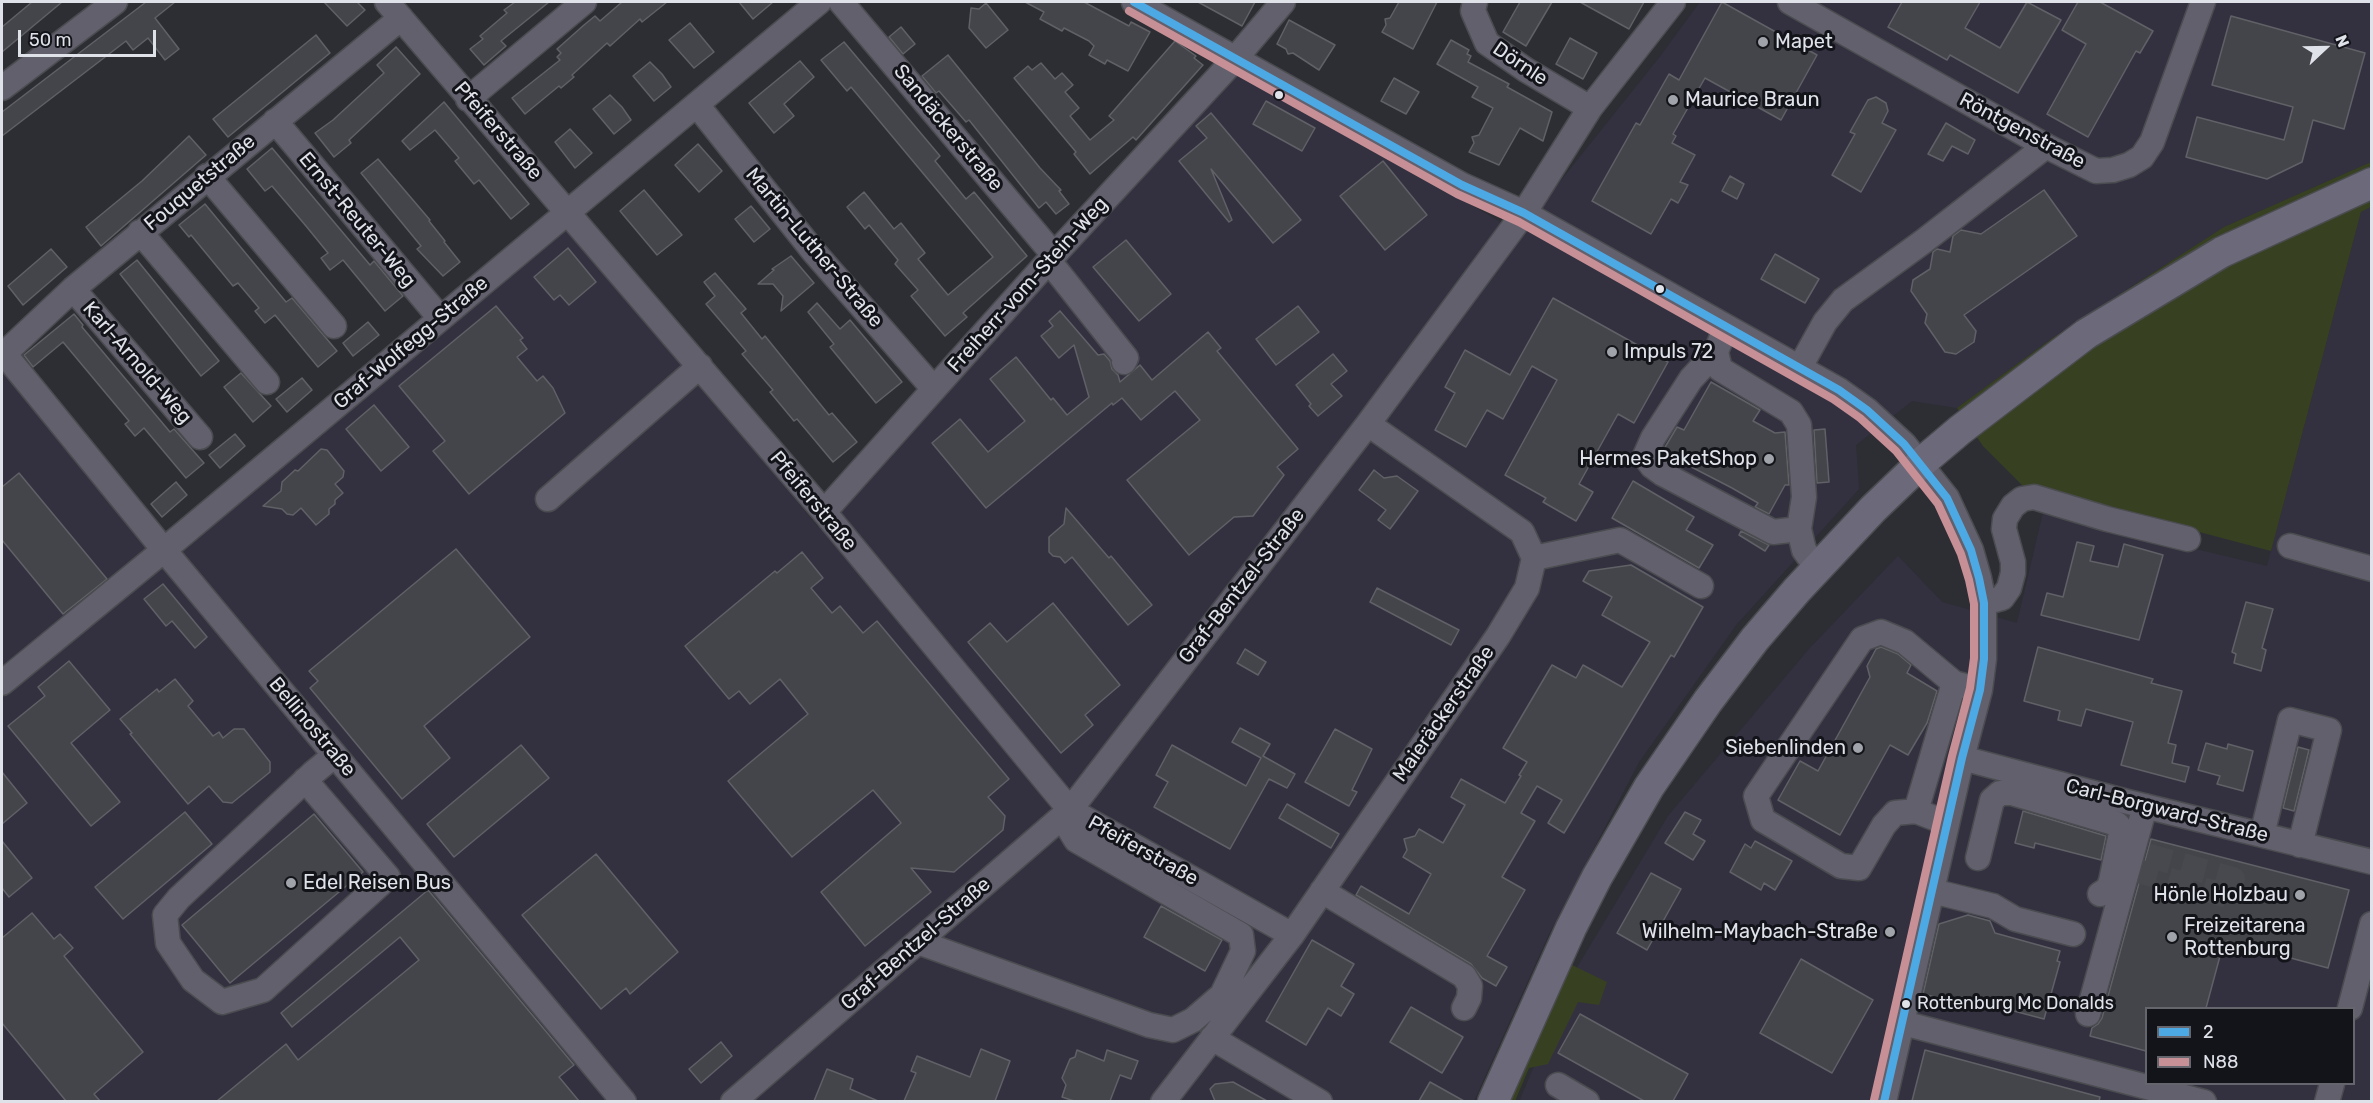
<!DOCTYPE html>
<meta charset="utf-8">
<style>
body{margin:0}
#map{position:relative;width:2373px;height:1103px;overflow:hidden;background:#2d2e34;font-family:Rubik,sans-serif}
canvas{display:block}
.frame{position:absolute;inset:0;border:3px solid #e0e2ea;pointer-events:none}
.legend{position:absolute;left:2145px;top:1007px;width:210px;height:78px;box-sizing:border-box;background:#13141a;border:2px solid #65666d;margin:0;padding:8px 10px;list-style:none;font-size:18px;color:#e0e2ea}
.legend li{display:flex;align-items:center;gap:12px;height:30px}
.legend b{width:30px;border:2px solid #65666d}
.north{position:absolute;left:2295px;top:18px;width:60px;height:60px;-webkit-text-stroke:4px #13141a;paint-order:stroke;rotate:68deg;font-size:16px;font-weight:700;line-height:24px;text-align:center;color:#e0e2ea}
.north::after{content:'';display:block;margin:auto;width:21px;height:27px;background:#e0e2ea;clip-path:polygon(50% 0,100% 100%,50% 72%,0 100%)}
.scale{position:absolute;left:18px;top:30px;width:138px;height:27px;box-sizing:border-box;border:3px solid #e0e2ea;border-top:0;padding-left:8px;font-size:18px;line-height:21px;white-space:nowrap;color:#e0e2ea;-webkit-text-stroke:4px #13141a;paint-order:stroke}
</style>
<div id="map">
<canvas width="2373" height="1103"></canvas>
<div class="frame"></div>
<ul class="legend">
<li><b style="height:8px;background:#4da9e4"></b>2</li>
<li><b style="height:8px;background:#c79096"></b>N88</li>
</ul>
<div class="north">N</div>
<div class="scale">50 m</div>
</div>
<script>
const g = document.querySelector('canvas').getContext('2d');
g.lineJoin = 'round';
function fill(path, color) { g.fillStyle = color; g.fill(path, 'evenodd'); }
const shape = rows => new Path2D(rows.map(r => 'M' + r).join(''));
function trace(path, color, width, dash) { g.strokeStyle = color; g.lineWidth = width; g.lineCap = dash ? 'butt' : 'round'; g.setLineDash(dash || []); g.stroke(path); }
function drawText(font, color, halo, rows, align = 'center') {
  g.font = font + ' Rubik,sans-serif'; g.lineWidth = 6; g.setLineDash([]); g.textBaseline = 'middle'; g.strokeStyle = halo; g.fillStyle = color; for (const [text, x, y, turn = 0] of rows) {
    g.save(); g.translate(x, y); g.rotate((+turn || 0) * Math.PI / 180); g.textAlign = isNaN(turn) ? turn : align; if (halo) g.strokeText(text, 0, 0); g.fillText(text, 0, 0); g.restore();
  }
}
fill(shape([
 [1700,2,2371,2,2371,162,2224,227,2054,337,1957,408,1912,401,1856,445,1859,489,1736,625,1639,762,1548,936,1474,1101,2,1101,2,813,3,812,2,809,2,367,165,567,568,224,818,527,843,509,1236,68,1519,233,1659,58],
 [2371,207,2371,1101,1519,1102,1572,976,1668,816,1810,648,1898,556,1942,602,2017,623,2043,513,2267,566,2361,212],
 [2146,1008,2354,1008,2354,1084,2146,1084]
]), '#333140');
fill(shape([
 [2371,162,2371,207,2361,212,2271,551,2022,485,1983,446,1957,408,2054,337,2224,227],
 [1570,964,1607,982,1599,1005,1578,1002,1548,1064,1529,1068,1515,1101,1503,1102]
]), '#374121');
const building = shape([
 [32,2,62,2,2,52,2,27,32,2],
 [146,2,175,2,155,18,179,49,165,60,148,38,133,50,126,41,2,136,2,112,146,2],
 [324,2,357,2,365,10,347,26,324,2],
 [515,2,549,2,501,41,506,46,484,65,470,49,483,39,480,36,507,13,504,10,515,2],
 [622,2,667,2,642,22,640,19,610,46,607,43,572,75,574,77,561,88,559,86,525,114,512,98,560,60,557,57,561,53,557,49,584,25,595,16,600,21,622,2],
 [739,2,773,2,753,19,739,2],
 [1025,2,1084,2,1129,26,1131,22,1150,32,1128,71,1107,60,1105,64,1089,55,1094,46,1089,41,1064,28,1062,31,1040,19,1044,12,1025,2],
 [1198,2,1255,2,1242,26,1198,2],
 [1399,2,1437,2,1413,49,1382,32,1386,25,1385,19,1390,18,1399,2],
 [1520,2,1552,2,1526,46,1503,32,1520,2],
 [1580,2,1644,2,1629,29,1580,2],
 [1722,2,1817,55,1781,120,1705,78,1673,134,1676,136,1672,143,1695,155,1680,182,1688,185,1678,203,1671,199,1651,234,1592,201,1636,123,1640,125,1669,74,1679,80,1722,2],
 [1902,2,1980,2,1965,28,2000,48,2027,2,2061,20,2018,93,1950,55,1947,60,1888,27,1902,2],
 [2078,2,2100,2,2153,31,2140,53,2136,51,2088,137,2047,114,2086,44,2062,30,2078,2],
 [986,3,1008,30,986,48,969,28,971,8,979,9,986,3],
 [2231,16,2365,53,2344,129,2313,120,2302,162,2267,179,2186,157,2197,117,2284,140,2293,107,2212,85,2231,16],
 [1289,20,1335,45,1319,70,1293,53,1288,54,1286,49,1277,44,1289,20],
 [690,23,714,52,694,68,669,40,690,23],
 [901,27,915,44,903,54,889,37,901,27],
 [316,35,330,53,228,137,213,119,316,35],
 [1570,38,1597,53,1583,79,1556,64,1570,38],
 [1451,40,1469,50,1467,54,1471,56,1468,62,1509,84,1507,87,1552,112,1543,141,1520,128,1499,165,1469,152,1474,143,1472,137,1479,135,1493,108,1472,97,1478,87,1437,64,1451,40],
 [1175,41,1196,56,1194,58,1203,65,1136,140,1133,137,1090,174,1074,154,1076,152,1014,78,1028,66,1032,70,1041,63,1055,79,1062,73,1073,85,1065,92,1079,108,1070,116,1090,140,1114,120,1109,116,1175,41],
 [844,42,940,156,935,161,966,199,974,192,1027,256,963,313,967,317,945,336,911,296,918,290,895,264,898,260,869,225,865,229,847,207,864,192,894,229,901,223,925,253,918,259,948,295,993,257,851,87,847,91,821,60,844,42],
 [396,47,420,74,349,140,351,143,334,157,315,133,333,120,384,73,377,65,396,47],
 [948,55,1040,168,1061,190,1059,191,1069,204,1056,214,1046,202,1039,208,969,120,966,122,939,91,936,93,922,76,948,55],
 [800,61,814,77,784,104,794,116,774,133,749,103,800,61],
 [650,62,662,74,671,87,654,101,633,76,650,62],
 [1394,78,1419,92,1406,114,1381,101,1394,78],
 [610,95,622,107,631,120,614,134,593,109,610,95],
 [1876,97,1886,103,1888,111,1882,123,1896,130,1861,192,1832,175,1855,134,1850,132,1868,100,1876,97],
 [1266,101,1315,128,1302,151,1253,124,1266,101],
 [444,102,529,204,511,219,479,180,474,184,455,161,459,158,435,130,410,150,402,141,444,102],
 [1211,113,1301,220,1273,243,1211,169,1232,220,1229,222,1179,161,1207,138,1196,126,1211,113],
 [1946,123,1975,140,1968,154,1952,146,1943,161,1928,154,1946,123],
 [570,129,592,153,575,168,555,142,570,129],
 [189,136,206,155,101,246,86,227,142,181,189,136],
 [698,144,722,171,699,192,675,165,698,144],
 [272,148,370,265,374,261,403,296,385,311,343,260,330,270,321,258,328,253,306,226,272,186,265,191,247,169,272,148],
 [378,159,430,220,429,221,445,241,444,242,460,262,443,276,417,249,421,246,361,173,378,159],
 [1383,161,1427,215,1385,250,1340,196,1383,161],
 [1730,176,1744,184,1737,199,1722,191,1730,176],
 [644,190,682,235,657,255,620,211,644,190],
 [2044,190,2077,236,1964,315,1976,331,1974,342,1956,354,1945,352,1925,323,1927,314,1911,291,1913,280,1930,269,1933,252,1937,249,1950,252,1953,236,1961,230,1981,234,2044,190],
 [205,204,286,302,292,298,337,351,318,367,275,315,265,323,255,311,259,308,238,283,233,286,191,235,189,237,179,225,205,204],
 [751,206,770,229,754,242,735,219,751,206],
 [1126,240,1171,294,1139,321,1093,267,1126,240],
 [568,248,596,282,569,305,560,295,554,300,534,277,568,248],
 [51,249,67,267,23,305,8,286,51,249],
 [1775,254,1819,279,1805,303,1761,279,1775,254],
 [791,256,814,283,781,311,783,296,773,284,758,284,774,270,772,269,791,256],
 [137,260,219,361,201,376,120,274,137,260],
 [715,273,746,309,741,313,762,339,765,336,829,415,832,413,857,442,833,462,797,419,794,421,770,392,773,390,742,354,746,351,706,304,715,296,704,282,715,273],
 [1553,298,1668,362,1634,423,1618,414,1579,484,1593,492,1576,521,1543,502,1546,498,1505,475,1557,380,1532,366,1503,419,1487,410,1466,447,1435,430,1455,393,1445,387,1465,350,1510,375,1553,298],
 [817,303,840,329,850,320,902,382,876,403,830,347,834,344,808,312,817,303],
 [496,306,523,338,520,340,527,349,517,357,537,381,543,376,553,388,565,413,469,494,433,451,445,441,399,386,496,306],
 [1298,306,1319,332,1276,365,1256,339,1298,306],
 [1060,311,1098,355,1104,354,1110,361,1112,369,1118,375,1120,382,1140,365,1152,380,1208,332,1221,348,1217,351,1298,449,1277,467,1284,475,1253,516,1234,517,1189,555,1127,480,1200,420,1175,391,1141,420,1122,398,1113,405,1112,403,986,508,932,443,960,419,988,452,1025,421,990,379,1016,357,1051,400,1053,398,1067,415,1089,397,1074,345,1059,358,1041,336,1053,326,1049,321,1060,311],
 [74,314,83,325,82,327,170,432,174,429,204,463,186,478,144,428,135,436,125,424,129,421,63,342,33,367,24,355,74,314],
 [368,322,379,335,353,356,343,343,368,322],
 [1333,354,1347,371,1331,384,1342,396,1318,416,1309,406,1311,404,1296,385,1333,354],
 [241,373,271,406,253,422,224,387,241,373],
 [302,378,312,390,287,412,276,399,302,378],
 [1711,382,1760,410,1753,421,1775,433,1785,432,1789,485,1785,485,1769,514,1755,507,1758,503,1732,488,1674,458,1671,461,1661,454,1677,427,1684,430,1711,382],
 [374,405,409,447,381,471,346,429,374,405],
 [1825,429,1829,482,1817,483,1814,430,1825,429],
 [235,434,245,446,220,468,209,455,235,434],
 [321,449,327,450,344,471,343,477,335,484,343,493,335,500,335,504,329,509,329,514,316,525,301,508,293,515,287,514,282,509,263,506,281,491,282,482,295,470,298,471,321,449],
 [1374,470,1384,478,1397,476,1418,491,1390,529,1378,520,1386,510,1359,490,1374,470],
 [19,473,107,579,63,614,2,540,2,487,19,473],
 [1633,481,1694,517,1686,530,1713,545,1699,568,1612,518,1633,481],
 [176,482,187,495,162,517,151,504,176,482],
 [1066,508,1109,558,1111,556,1152,605,1128,625,1072,557,1065,563,1060,557,1053,556,1049,552,1049,537,1064,524,1066,508],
 [1741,531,1769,545,1765,551,1739,535,1741,531],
 [2077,542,2094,546,2090,561,2118,567,2124,544,2163,555,2139,640,2041,615,2047,593,2063,597,2077,542],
 [456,549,530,637,424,726,450,758,402,799,310,688,318,681,309,671,456,549],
 [802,552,823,578,811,588,832,613,840,606,863,633,877,621,1009,779,988,797,1005,816,1003,830,954,872,911,868,931,892,865,946,821,892,901,823,873,790,792,857,728,781,808,714,780,679,750,704,739,691,729,699,685,646,775,571,777,573,802,552],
 [1631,565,1703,607,1674,657,1671,655,1648,693,1564,833,1548,823,1562,800,1537,786,1521,813,1535,821,1502,877,1525,890,1487,956,1507,967,1496,986,1482,978,1471,964,1356,895,1361,886,1409,914,1431,874,1403,857,1407,850,1404,839,1415,836,1419,829,1443,843,1465,805,1451,797,1461,779,1505,803,1521,776,1519,775,1527,762,1503,748,1552,665,1576,678,1583,665,1622,687,1650,642,1602,615,1612,597,1583,581,1589,571,1631,565],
 [163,584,207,637,195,648,172,621,166,626,144,599,163,584],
 [1377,588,1459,630,1451,645,1370,602,1377,588],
 [2246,602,2273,609,2262,648,2266,650,2261,671,2234,663,2236,654,2232,652,2246,602],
 [1053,603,1120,685,1085,715,1093,725,1061,753,968,642,990,623,1007,642,1053,603],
 [1881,647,1898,654,1911,665,1907,673,1937,691,1927,723,1908,755,1890,745,1840,835,1778,800,1800,761,1818,771,1870,677,1867,666,1876,649,1881,647],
 [2038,647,2153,679,2151,683,2182,691,2168,743,2176,745,2172,763,2189,767,2185,782,2121,765,2133,722,2086,709,2081,726,2058,720,2060,711,2024,701,2038,647],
 [1245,649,1266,662,1258,675,1237,663,1245,649],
 [69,661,110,710,71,743,120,802,91,826,8,726,45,696,38,687,69,661],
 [175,679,193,701,188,706,213,736,219,732,223,738,234,729,244,729,270,762,270,772,232,803,223,802,209,786,188,804,130,734,132,733,120,719,157,689,159,692,175,679],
 [1240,728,1270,744,1263,756,1295,774,1287,788,1269,779,1230,849,1154,807,1168,782,1156,775,1172,745,1246,786,1261,758,1232,742,1240,728],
 [1335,729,1372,749,1352,790,1357,792,1349,806,1305,782,1335,729],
 [2206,743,2227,749,2228,744,2253,751,2243,791,2217,784,2220,776,2198,770,2206,743],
 [521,745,549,778,454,857,427,824,521,745],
 [2298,747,2309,750,2294,811,2283,808,2298,747],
 [2,772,27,803,2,824,2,772],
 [1287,804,1339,834,1331,848,1279,818,1287,804],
 [2023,811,2106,836,2101,860,2035,843,2034,848,2015,843,2023,811],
 [185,812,212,844,123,919,95,887,185,812],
 [1685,812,1701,820,1693,834,1705,841,1693,860,1665,843,1685,812],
 [314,814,363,872,230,983,182,925,314,814],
 [2151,839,2349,890,2328,968,2227,941,2226,945,2223,945,2206,1008,2146,1008,2146,1051,2090,1036,2092,1028,2098,1024,2102,1018,2151,839],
 [2,841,32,878,9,897,2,888,2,841],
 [1755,841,1792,861,1775,890,1764,883,1761,890,1730,872,1745,844,1751,848,1755,841],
 [596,854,678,952,630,994,626,988,601,1009,522,915,596,854],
 [1651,873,1681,889,1647,950,1617,933,1651,873],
 [428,890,574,1065,559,1077,579,1101,217,1101,286,1044,298,1060,419,960,400,937,292,1027,281,1013,428,890],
 [1161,906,1222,940,1205,971,1144,937,1161,906],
 [32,913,54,939,60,934,73,948,64,956,143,1052,94,1094,100,1101,66,1101,2,1023,2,938,32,913],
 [1968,915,1990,921,1995,933,2060,951,2057,961,2060,962,2044,1019,1961,997,1959,1003,1923,994,1939,924,1968,915],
 [1312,940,1354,964,1341,986,1354,994,1341,1016,1328,1008,1306,1045,1266,1021,1312,940],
 [1801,959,1873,1000,1832,1073,1760,1033,1801,959],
 [1411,1007,1463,1037,1442,1073,1390,1042,1411,1007],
 [1580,1014,1688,1074,1673,1101,1644,1101,1558,1053,1580,1014],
 [721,1042,732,1056,701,1083,689,1069,721,1042],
 [981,1049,1010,1061,995,1101,904,1101,916,1073,911,1071,917,1056,970,1077,981,1049],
 [1077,1050,1104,1061,1107,1050,1138,1061,1131,1079,1120,1075,1110,1101,1074,1101,1062,1097,1066,1085,1062,1078,1070,1059,1075,1057,1077,1050],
 [1925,1050,2100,1097,2099,1101,1912,1101,1925,1050],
 [827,1069,853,1079,850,1089,878,1101,814,1101,827,1069],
 [1233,1082,1267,1101,1215,1101,1210,1089,1215,1084,1233,1082],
 [1430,1082,1464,1101,1419,1101,1430,1082]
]);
fill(building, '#44454a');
trace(building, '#606166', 1.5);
trace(shape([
 [2134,870,2228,896,2233,879,2139,853]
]), '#48494f', 24, [24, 12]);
const minor = shape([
 [387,2,824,512,1070,810,1292,935],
 [841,2,1054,255],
 [1134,2,1462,185,1524,213,1839,390,1867,410,1904,444,1947,498,1971,550,1979,578,1984,603,1984,659,1980,690,1962,758,1884,1102],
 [1475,2,1473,11,1487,43,1526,70,1590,108],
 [1790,2,2046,146,2096,171,2113,170,2129,165,2142,157,2152,142,2203,2],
 [2,88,115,2],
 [468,99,584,2],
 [697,105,814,252,934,389],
 [275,121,440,318],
 [207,176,334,326],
 [140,232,267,382],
 [1049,261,1126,358,1124,362],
 [73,289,200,437],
 [1721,339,1716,352,1720,369,1791,412,1799,425,1804,497,1799,529,1804,550,1817,568],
 [2,351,164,550,624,1102],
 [1716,352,1691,379,1653,438,1645,456,1652,466,1663,474,1773,532,1799,529],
 [4,354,73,289,401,18],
 [1800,367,1825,322,1843,300,1924,241,2046,146],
 [548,499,700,366],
 [824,512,1054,255,1235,59,1283,2],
 [2290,546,2372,569],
 [1534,558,1620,540,1701,586],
 [1984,603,2002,598,2009,588,2013,573,2013,562,2004,529,2005,519,2013,506,2022,499,2034,497,2107,519,2188,539],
 [2,683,164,550,819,2],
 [1962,758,2128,802,2372,862],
 [305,780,388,877,263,990,222,1002,193,980,168,943,165,915,179,898,313,773,335,755],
 [1916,811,1954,683],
 [1947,823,1916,811,1895,813,1884,825,1859,868,1841,866,1763,820,1756,796,1862,639,1881,632,1905,642,1954,683,1980,690],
 [2262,835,2290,720,2329,730,2300,845],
 [1978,858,1992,800,2000,793,2012,793,2117,824,2120,828,2121,833,2111,881,2108,889,2100,894],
 [1322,891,1464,976,1470,986,1469,998,1464,1008],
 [1932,891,1993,906,2015,919,2073,934],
 [918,942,1149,1025,1173,1030,1193,1020,1222,995,1243,951,1241,935,1076,840,1062,817],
 [2350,1008,2372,924],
 [2088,1014,2145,806],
 [1903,1023,2204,1102],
 [1212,1038,1320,1102],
 [1558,1085,1587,1102],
 [733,1102,1070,810,1368,424,1524,213,1590,108,1673,2],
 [1163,1102,1292,935,1498,636,1527,588,1534,558,1522,532,1368,424],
 [2327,1102,2332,1084]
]);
const major = shape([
 [1493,1102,1571,928,1597,877,1649,787,1708,701,1755,639,1797,590,1873,509,1921,463,1960,430,2086,334,2222,252,2372,183]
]);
trace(minor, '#4a4c50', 27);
trace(major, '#4a4c50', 33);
trace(minor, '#62606d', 24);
trace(major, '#6c6a7a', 30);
trace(shape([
 [1134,2,1462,185,1524,213,1839,390,1867,410,1904,444,1947,498,1971,550,1979,578,1984,603,1984,659,1980,690,1962,758,1884,1102]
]), '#4da9e4', 8);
trace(shape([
 [1129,11,1457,194,1519,222,1833,399,1860,418,1896,451,1938,504,1961,554,1969,580,1974,604,1974,658,1970,688,1952,756,1874,1100]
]), '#c79096', 8);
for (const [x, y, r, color] of [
 [1763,42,6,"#a1a3aa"],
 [1279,95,5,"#e0e2ea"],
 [1673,100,6,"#a1a3aa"],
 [1660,289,5,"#e0e2ea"],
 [1612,352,6,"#a1a3aa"],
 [1769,459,6,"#a1a3aa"],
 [1858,748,6,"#a1a3aa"],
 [291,883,6,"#a1a3aa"],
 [2300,895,6,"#a1a3aa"],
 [1890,932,6,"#a1a3aa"],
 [2172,937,6,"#a1a3aa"],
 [1906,1004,5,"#e0e2ea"]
]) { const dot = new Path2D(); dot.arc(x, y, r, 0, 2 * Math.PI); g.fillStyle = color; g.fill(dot); trace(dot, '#13141a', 2); }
drawText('18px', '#e0e2ea', '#13141a', [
 ["Rottenburg Mc Donalds",1917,1004]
], 'left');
drawText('20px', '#e0e2ea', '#13141a', [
 ["Mapet",1775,42],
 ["Maurice Braun",1685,100],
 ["Impuls 72",1624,352],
 ["Hermes PaketShop",1757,459,"right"],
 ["Siebenlinden",1846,748,"right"],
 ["Edel Reisen Bus",303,883],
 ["Hönle Holzbau",2288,895,"right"],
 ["Freizeitarena",2184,926],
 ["Rottenburg",2184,949],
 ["Wilhelm-Maybach-Straße",1878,932,"right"]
], 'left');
drawText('20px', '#e0e2ea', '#13141a', [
 ["Dörnle",1520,64,34],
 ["Sandäckerstraße",948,128,50],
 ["Pfeiferstraße",498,131,49],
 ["Röntgenstraße",2022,131,28],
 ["Fouquetstraße",200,183,-40],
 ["Ernst-Reuter-Weg",357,220,50],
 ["Martin-Luther-Straße",814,248,50],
 ["Freiherr-vom-Stein-Weg",1028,285,-48],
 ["Graf-Wolfegg-Straße",411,343,-40],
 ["Karl-Arnold-Weg",137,363,49],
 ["Pfeiferstraße",813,501,50],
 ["Graf-Bentzel-Straße",1242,586,-52],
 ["Maieräckerstraße",1444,714,-55],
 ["Bellinostraße",312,727,50],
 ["Carl-Borgward-Straße",2167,811,14],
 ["Pfeiferstraße",1143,851,29],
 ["Graf-Bentzel-Straße",916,944,-41]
]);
</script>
